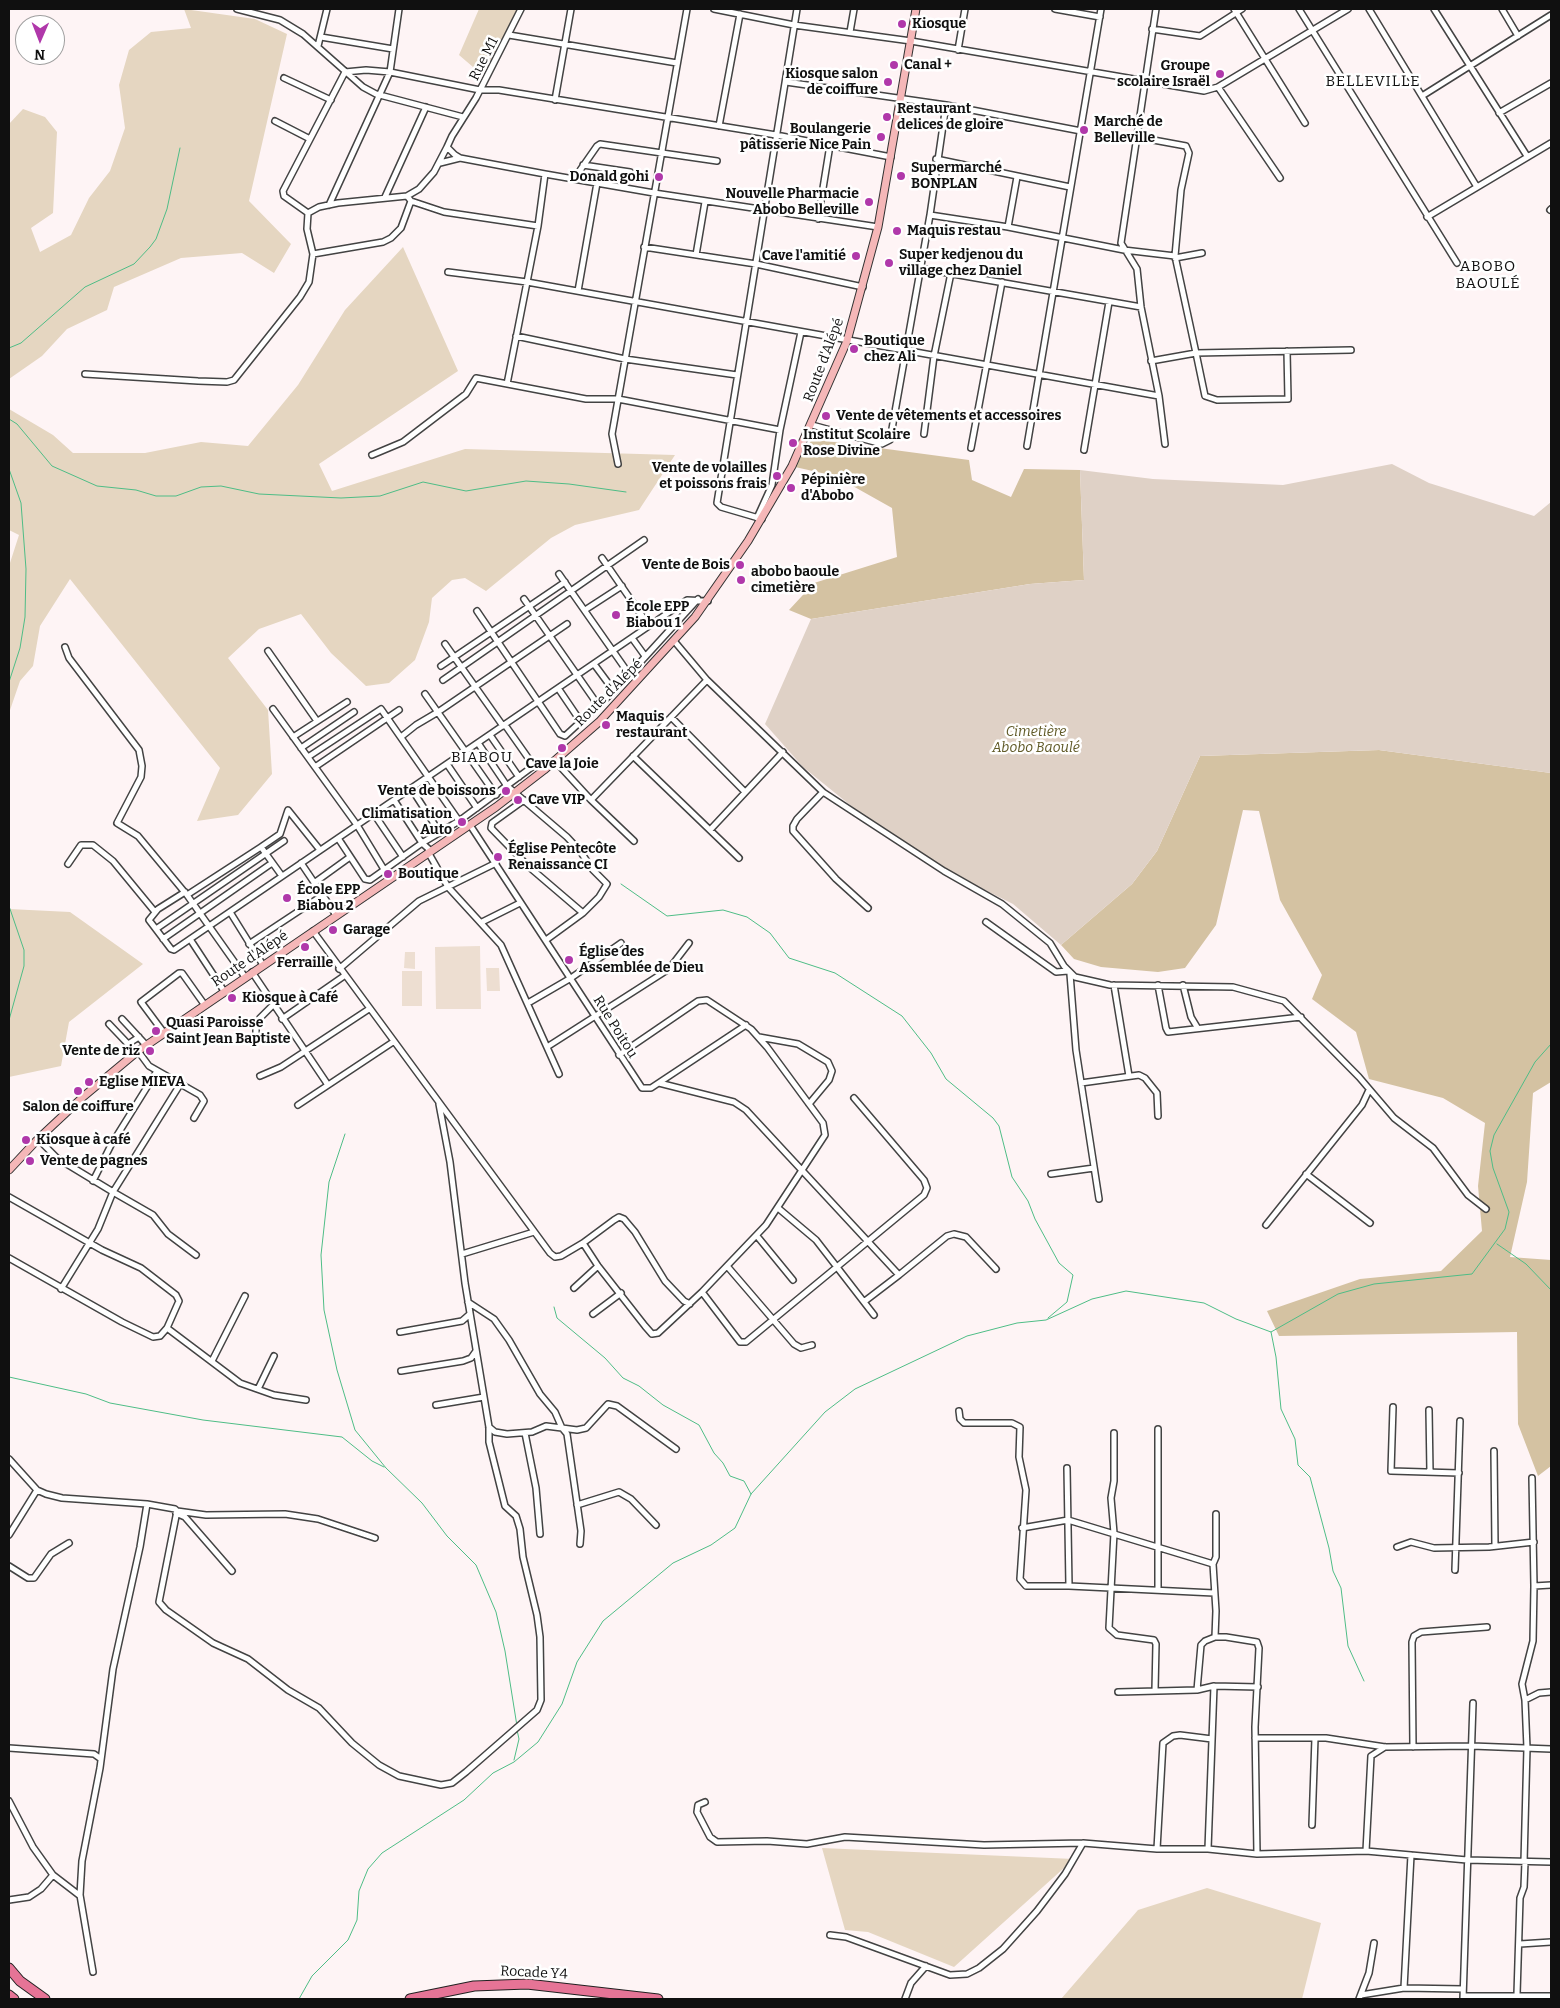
<!DOCTYPE html>
<meta charset="utf-8">
<style>
body{margin:0}
#map{position:relative;width:1560px;height:2008px;overflow:hidden;background:#fef4f5;font-family:Bitter,serif}
canvas{display:block}
.frame{position:absolute;inset:0;border:10px solid #101010;pointer-events:none}
.north{position:absolute;left:15px;top:15px;width:50px;height:50px;box-sizing:border-box;background:#fff;border:1px solid #9f9f9f;border-radius:50%;rotate:181deg;font-size:14px;font-weight:700;line-height:20px;text-align:center;color:#101010}
.north::after{content:'';display:block;margin:auto;width:18px;height:22px;background:#b038aa;clip-path:polygon(50% 0,100% 100%,50% 72%,0 100%)}
</style>
<div id="map">
<canvas width="1560" height="2008"></canvas>
<div class="frame"></div>
<div class="north">N</div>
</div>
<script>
const g = document.querySelector('canvas').getContext('2d');
g.lineJoin = 'round';
function fill(path, color) { g.fillStyle = color; g.fill(path, 'evenodd'); }
const shape = rows => new Path2D(rows.map(r => 'M' + r).join(''));
function trace(path, color, width, dash) { g.strokeStyle = color; g.lineWidth = width; g.lineCap = dash ? 'butt' : 'round'; g.setLineDash(dash || []); g.stroke(path); }
function drawText(font, color, halo, rows, align = 'center') {
  g.font = font + ' Bitter,serif'; g.lineWidth = 5; g.setLineDash([]); g.textBaseline = 'middle'; g.strokeStyle = halo; g.fillStyle = color; for (const [text, x, y, turn = 0] of rows) {
    g.save(); g.translate(x, y); g.rotate((+turn || 0) * Math.PI / 180); g.textAlign = isNaN(turn) ? turn : align; if (halo) g.strokeText(text, 0, 0); g.fillText(text, 0, 0); g.restore();
  }
}
fill(shape([
 [184,9,255,19,287,34,249,201,291,244,274,273,242,253,181,258,114,287,107,310,67,329,42,356,9,379,9,124,23,109,45,117,57,132,53,213,31,228,40,252,71,235,89,198,110,171,125,128,119,85,129,50,151,32,191,28],
 [479,9,518,9,484,72,480,73,459,55],
 [403,247,458,371,319,464,332,491,465,449,675,455,639,510,575,525,551,538,486,591,465,578,452,580,432,598,429,622,415,660,389,683,366,686,331,653,301,614,259,629,228,658,268,710,272,774,238,815,197,821,220,768,70,579,40,626,33,666,20,681,9,713,9,566,19,535,9,530,9,409,53,435,73,453,145,453,201,442,248,446,298,385,345,310],
 [9,909,70,912,143,964,69,1022,61,1066,9,1077],
 [822,1848,1074,1859,954,1967,868,1932,845,1930],
 [1207,1888,1321,1923,1302,1999,1061,1999,1138,1910]
]), '#e5d6c1');
fill(shape([
 [812,439,969,460,972,480,1011,497,1024,469,1080,470,1084,580,1030,584,811,619,789,610,814,583,897,557,892,508,835,476,795,467],
 [1379,750,1551,773,1551,1082,1533,1093,1527,1182,1510,1257,1551,1260,1551,1466,1538,1476,1518,1424,1517,1332,1279,1336,1267,1311,1360,1279,1441,1271,1482,1231,1478,1186,1485,1123,1443,1098,1369,1079,1356,1032,1312,999,1322,975,1280,900,1259,811,1243,810,1216,925,1185,968,1158,972,1101,967,1074,959,1061,945,1132,884,1157,851,1200,756]
]), '#d4c2a2');
fill(shape([
 [1392,464,1429,483,1534,516,1551,502,1551,773,1379,750,1200,756,1157,851,1132,884,1061,945,1013,904,951,873,876,826,803,767,765,724,811,619,1030,584,1084,580,1080,470,1153,479,1283,485]
]), '#dfd1c6');
fill(shape([
 [480,946,481,1009,436,1009,435,947],
 [405,952,415,952,415,969,404,968],
 [486,968,499,968,500,991,487,991],
 [402,971,422,971,422,1006,402,1006]
]), '#edded1');
trace(shape([
 [9,348,21,343,85,287,134,264,150,247,156,239,167,209,180,148],
 [9,419,17,424,52,466,97,486,136,490,156,496,176,496,201,487,221,486,259,494,341,498,380,496,423,482,466,491,526,481,569,484,626,492],
 [9,469,21,503,26,569,25,617,20,648,9,682],
 [621,884,667,916,723,910,747,917,770,933,789,958,835,973,902,1016,931,1053,946,1079,993,1118,999,1126,1012,1177,1028,1201,1035,1219,1059,1263,1073,1275,1067,1302,1048,1318],
 [9,906,24,950,24,966,9,1020],
 [345,1134,329,1182,321,1255,324,1310,337,1370,355,1430,386,1468,422,1503,447,1536,476,1565,496,1612,505,1651,517,1726],
 [1497,1244,1526,1264,1551,1290],
 [554,1307,557,1318,605,1358,623,1378,639,1386,663,1405,699,1425,714,1453,723,1463,730,1476,744,1481,751,1494],
 [1271,1332,1276,1357,1281,1409,1295,1439,1298,1465,1310,1477,1329,1548,1333,1571,1341,1588,1348,1646,1364,1681],
 [9,1377,86,1394,110,1403,203,1420,342,1437,372,1461,384,1467],
 [514,1760,519,1739,517,1730],
 [299,1999,312,1976,348,1940,357,1920,359,1891,368,1869,382,1853,464,1800,493,1773,514,1762,538,1742,562,1704,577,1662,603,1621,673,1563,711,1545,735,1528,751,1494,825,1412,855,1389,967,1336,1017,1323,1046,1320,1092,1299,1126,1291,1204,1303,1236,1319,1271,1332,1338,1294,1374,1284,1472,1274,1505,1229,1509,1212,1493,1168,1490,1151,1494,1135,1535,1062,1551,1044]
]), '#4ebd86', 1);
const minor = shape([
 [237,9,280,20,303,34,363,87,376,94,463,117],
 [521,9,476,98,452,136,447,147,455,155,460,158,545,174,654,193,878,227],
 [714,9,794,25,911,41,1204,91,1218,87,1348,9],
 [1055,9,1100,17],
 [1156,9,1121,243,1137,269,1141,307,1159,396,1165,444],
 [1234,9,1305,123],
 [1299,9,1457,263],
 [1369,9,1477,187],
 [1434,9,1527,156],
 [1502,9,1518,36],
 [1152,29,1200,36,1242,9],
 [850,32,854,9],
 [509,35,677,63],
 [321,37,393,49],
 [318,46,327,9],
 [958,50,965,9],
 [284,78,331,100],
 [786,82,946,105,1081,131],
 [1218,87,1280,178],
 [1422,96,1551,15],
 [555,100,571,9],
 [1499,113,1551,83],
 [275,121,310,139],
 [719,126,740,14],
 [1137,137,1186,146,1189,153,1181,190,1175,256,1196,353,1151,361],
 [936,159,1070,187],
 [440,163,460,158],
 [583,165,630,172],
 [574,179,597,146,600,144,717,161],
 [407,196,411,201,444,212,538,226],
 [385,197,426,107],
 [329,205,390,72,399,9],
 [1550,210,1551,209],
 [308,213,284,196,283,191,345,72,366,70,390,72,480,90,499,90,776,135,891,157],
 [930,215,1008,227,1124,250,1175,256],
 [1427,217,1551,143],
 [818,219,830,145],
 [1008,227,1017,177],
 [644,247,756,264,863,287],
 [313,254,383,242,391,238,401,228,411,201],
 [696,255,705,202],
 [1175,258,1202,253],
 [919,268,1141,307],
 [448,272,527,282,1159,396],
 [578,291,597,183],
 [516,336,625,359,737,375],
 [1287,351,1288,399,1217,400,1205,396,1196,353,1351,350],
 [85,374,198,381,227,382,234,380,300,297,309,282,313,254,307,229,308,213,319,207,338,203,407,196,419,189,434,172,447,147],
 [507,384,538,226,545,174],
 [812,425,882,444,890,440,930,215,946,105],
 [924,434,934,356,951,273],
 [1027,446,1101,9],
 [971,448,1002,282],
 [1084,450,1109,302],
 [372,455,403,442,466,394,476,378,586,399,618,399,780,430],
 [618,464,612,434,687,9],
 [757,518,772,485,780,430,801,332],
 [762,519,721,507,717,503,797,9],
 [602,558,649,626],
 [559,574,629,674],
 [524,599,598,705],
 [585,610,622,586],
 [477,611,560,734,565,736,614,691,698,599],
 [632,638,645,656],
 [675,642,707,680,823,792,797,819,793,826,793,831,836,879,868,908],
 [445,644,503,726],
 [65,647,69,658,139,750,142,766,141,777,117,823,138,836,187,895],
 [268,651,317,721],
 [594,664,614,691],
 [441,666,565,582],
 [443,680,644,540],
 [558,688,581,722],
 [425,694,496,795],
 [273,709,357,825,385,871],
 [671,717,745,792],
 [490,735,519,777],
 [293,737,347,702],
 [401,737,416,725,438,712,567,624],
 [478,743,507,786,567,837,580,851,593,870,607,884,599,897,583,913],
 [301,748,354,712],
 [633,756,739,858],
 [308,757,381,709,459,821],
 [555,761,591,800,634,841],
 [447,764,477,808],
 [315,767,399,710],
 [411,788,440,833],
 [823,792,944,871,1002,904,1050,943,1064,966,1075,977,1110,985,1233,987,1284,1001,1359,1077,1394,1118,1433,1148,1468,1195,1486,1209],
 [394,800,422,843,431,851],
 [524,800,492,823,491,828,528,866,583,913,546,940],
 [591,800,707,680],
 [374,814,403,857],
 [470,825,642,1088,651,1088,746,1025],
 [710,830,783,752],
 [338,838,365,879,370,880,422,843,459,821,532,767,531,762,505,725],
 [261,847,280,834,288,810,320,850],
 [428,852,448,887,501,945,559,1074],
 [301,863,336,915],
 [68,864,81,845,93,845,113,861,155,912],
 [314,883,350,857],
 [185,892,158,909,149,920,171,949,174,950,687,600,708,601],
 [230,912,263,965],
 [482,922,520,903],
 [986,922,1056,972,1068,971],
 [156,929,284,841],
 [313,931,550,1253,555,1257,561,1256,583,1243,614,1220,619,1217,624,1219,635,1232,665,1281,684,1301,690,1304],
 [163,939,272,863],
 [190,939,224,991],
 [249,944,323,895],
 [339,969,419,901,496,863],
 [252,972,328,1085],
 [1070,974,1076,1050,1099,1199],
 [245,977,187,895,261,847,282,876],
 [1114,985,1129,1076],
 [1158,985,1166,1028,1168,1032,1301,1017],
 [1183,985,1191,1017,1197,1027],
 [528,1003,571,978,621,943],
 [122,1019,146,1045],
 [282,1019,344,976],
 [109,1024,128,1044,139,1037],
 [164,1033,141,1002,179,973,182,973,204,1004],
 [759,1037,798,1044,828,1062,832,1071,829,1080,809,1104],
 [256,1039,256,1027,260,1018,273,1005],
 [547,1047,669,969,689,943],
 [138,1051,149,1066,200,1095,204,1101,194,1118],
 [260,1076,281,1067,369,1009],
 [181,1083,113,1192,153,1215,168,1234,196,1255],
 [659,1083,734,1102,746,1110,899,1275,947,1236,954,1234,966,1237,996,1269],
 [1081,1083,1139,1075,1145,1078,1157,1093,1158,1116],
 [298,1105,393,1042],
 [38,1139,57,1158,113,1192,98,1229,61,1289],
 [1051,1174,1094,1168],
 [1306,1174,1370,1223],
 [93,1181,111,1145,157,1071],
 [9,1197,102,1250,141,1268,176,1295,179,1301,167,1328,160,1336,153,1337,122,1322,9,1258],
 [778,1208,816,1240,874,1315],
 [1266,1225,1362,1105,1369,1090],
 [757,1236,793,1280],
 [583,1243,598,1266,645,1326,652,1334,658,1333,702,1292,766,1225,825,1135,823,1123,767,1047,751,1029,707,1000,698,1001,619,1055],
 [462,1254,534,1232],
 [727,1266,794,1344,801,1348,812,1345],
 [574,1288,598,1266],
 [702,1292,740,1342,746,1342,924,1195,927,1188,924,1180,854,1098],
 [865,1301,899,1275],
 [468,1302,494,1319,509,1340,540,1394,555,1412,562,1428,577,1430,586,1428,608,1404,617,1406,676,1449],
 [593,1314,621,1293],
 [167,1328,240,1383,274,1395,306,1400],
 [400,1332,462,1321,470,1314],
 [212,1361,245,1296],
 [401,1371,463,1361,471,1358,476,1351],
 [258,1389,274,1356],
 [436,1405,484,1397],
 [1393,1407,1391,1471,1459,1473],
 [1429,1410,1430,1472],
 [959,1411,960,1419,964,1423,1012,1423,1020,1427,1019,1457,1026,1490,1020,1579,1026,1586,1069,1586],
 [489,1427,495,1432,507,1434,532,1432,546,1426,562,1428,567,1434,581,1531,580,1544],
 [1158,1429,1158,1590],
 [525,1433,536,1488,540,1534],
 [1114,1433,1114,1481,1111,1498,1114,1533,1109,1628,1117,1635,1154,1640,1156,1644,1155,1690],
 [1494,1451,1495,1546],
 [9,1459,37,1490,46,1494,62,1498,147,1504,175,1509,177,1511,159,1602,166,1610,213,1643,248,1659,288,1690,319,1708,352,1743,379,1765,399,1776,441,1785,452,1783,466,1772,537,1710,541,1700,540,1637,537,1615,523,1557,520,1529,516,1516,505,1506,489,1442,489,1427,465,1283,450,1162,439,1104],
 [1067,1468,1069,1586,1214,1593],
 [577,1505,619,1492,631,1499,656,1525],
 [177,1511,206,1515,285,1514,318,1519,375,1538],
 [176,1513,185,1517,232,1571],
 [1022,1528,1068,1520,1213,1564,1216,1611,1215,1637,1226,1637,1257,1642,1259,1648,1255,1727,1257,1854],
 [9,1535,37,1490],
 [1397,1547,1411,1542,1434,1548,1489,1547,1534,1542],
 [1213,1564,1216,1557,1216,1514],
 [9,1566,28,1578,34,1578,51,1554,69,1543],
 [1455,1570,1460,1421],
 [1534,1586,1551,1585],
 [1214,1686,1258,1687],
 [1118,1692,1197,1690],
 [1525,1700,1539,1693,1551,1692],
 [1255,1738,1326,1738,1385,1747,1472,1746,1551,1749],
 [1413,1747,1412,1642,1414,1636,1421,1632,1487,1627],
 [9,1748,94,1754,101,1759],
 [9,1801,33,1847,53,1875,79,1895],
 [705,1802,698,1805,697,1812,710,1837,717,1842,767,1841,807,1844,845,1837,984,1845,1083,1843],
 [1312,1825,1315,1738],
 [1157,1849,1163,1743,1173,1736,1180,1735,1212,1739],
 [1208,1849,1214,1686,1197,1690,1201,1645,1205,1641,1215,1637],
 [1366,1851,1371,1756,1385,1747],
 [1524,1862,1527,1748,1525,1700,1522,1684,1533,1641,1534,1586,1532,1478],
 [9,1900,29,1897,41,1889,53,1875],
 [830,1935,846,1937,950,1975,967,1974,979,1968,1003,1949,1037,1911,1065,1874,1083,1843,1157,1849,1208,1849,1257,1854,1366,1851,1467,1860,1551,1862],
 [1520,1944,1551,1942],
 [93,1972,80,1895,82,1861,100,1768,113,1669,140,1547,147,1504],
 [1404,1988,1411,1855],
 [1517,1994,1520,1898,1524,1887,1525,1862],
 [1361,1995,1404,1988,1463,1989],
 [1464,1996,1551,1996],
 [905,1999,911,1983,926,1966],
 [1359,1999,1369,1973,1374,1943],
 [1463,1999,1473,1703]
]);
const secondary = shape([
 [9,1170,38,1139,84,1096,138,1051,496,807,544,770,599,722,695,617,748,541,792,466,847,341,878,227,916,9]
]);
const trunk = shape([
 [9,1968,20,1981,45,1999],
 [9,1995,14,1999],
 [410,1999,474,1986,527,1984,658,1999]
]);
trace(minor, '#434343', 8);
trace(secondary, '#323232', 9);
trace(trunk, '#212121', 11);
trace(minor, '#fff', 5);
trace(secondary, '#f5b7b8', 7);
trace(trunk, '#e67496', 9);
for (const [x, y, r, color] of [
 [902,24,5,"#b038aa"],
 [894,65,5,"#b038aa"],
 [1220,74,5,"#b038aa"],
 [888,82,5,"#b038aa"],
 [887,117,5,"#b038aa"],
 [1084,130,5,"#b038aa"],
 [881,137,5,"#b038aa"],
 [901,176,5,"#b038aa"],
 [659,177,5,"#b038aa"],
 [869,202,5,"#b038aa"],
 [897,231,5,"#b038aa"],
 [856,256,5,"#b038aa"],
 [889,263,5,"#b038aa"],
 [854,349,5,"#b038aa"],
 [826,416,5,"#b038aa"],
 [793,443,5,"#b038aa"],
 [777,476,5,"#b038aa"],
 [791,488,5,"#b038aa"],
 [740,565,5,"#b038aa"],
 [741,580,5,"#b038aa"],
 [616,615,5,"#b038aa"],
 [606,725,5,"#b038aa"],
 [562,748,5,"#b038aa"],
 [506,791,5,"#b038aa"],
 [518,800,5,"#b038aa"],
 [462,822,5,"#b038aa"],
 [498,857,5,"#b038aa"],
 [388,874,5,"#b038aa"],
 [287,898,5,"#b038aa"],
 [333,930,5,"#b038aa"],
 [305,947,5,"#b038aa"],
 [569,960,5,"#b038aa"],
 [232,998,5,"#b038aa"],
 [156,1031,5,"#b038aa"],
 [150,1051,5,"#b038aa"],
 [89,1082,5,"#b038aa"],
 [78,1091,5,"#b038aa"],
 [26,1140,5,"#b038aa"],
 [30,1161,5,"#b038aa"]
]) { const dot = new Path2D(); dot.arc(x, y, r, 0, 2 * Math.PI); g.fillStyle = color; g.fill(dot); trace(dot, '#fff', 2); }
drawText('bold 14px', '#101010', '#fff', [
 ["Kiosque",912,24],
 ["Canal +",904,65],
 ["Groupe",1210,66,"right"],
 ["scolaire Israël",1210,82,"right"],
 ["Kiosque salon",878,74,"right"],
 ["de coiffure",878,90,"right"],
 ["Restaurant",897,109],
 ["delices de gloire",897,125],
 ["Marché de",1094,122],
 ["Belleville",1094,138],
 ["Boulangerie",871,129,"right"],
 ["pâtisserie Nice Pain",871,145,"right"],
 ["Supermarché",911,168],
 ["BONPLAN",911,184],
 ["Donald gohi",649,177,"right"],
 ["Nouvelle Pharmacie",859,194,"right"],
 ["Abobo Belleville",859,210,"right"],
 ["Maquis restau",907,231],
 ["Super kedjenou du",899,255],
 ["village chez Daniel",899,271],
 ["Cave l'amitié",846,256,"right"],
 ["Boutique",864,341],
 ["chez Ali",864,357],
 ["Vente de vêtements et accessoires",836,416],
 ["Institut Scolaire",803,435],
 ["Rose Divine",803,451],
 ["Vente de volailles",767,468,"right"],
 ["et poissons frais",767,484,"right"],
 ["Pépinière",801,480],
 ["d'Abobo",801,496],
 ["Vente de Bois",730,565,"right"],
 ["abobo baoule",751,572],
 ["cimetière",751,588],
 ["École EPP",626,607],
 ["Biabou 1",626,623],
 ["Maquis",616,717],
 ["restaurant",616,733],
 ["Cave la Joie",562,764,"center"],
 ["Vente de boissons",496,791,"right"],
 ["Cave VIP",528,800],
 ["Climatisation",452,814,"right"],
 ["Auto",452,830,"right"],
 ["Église Pentecôte",508,849],
 ["Renaissance CI",508,865],
 ["Boutique",398,874],
 ["École EPP",297,890],
 ["Biabou 2",297,906],
 ["Garage",343,930],
 ["Église des",579,952],
 ["Assemblée de Dieu",579,968],
 ["Ferraille",305,963,"center"],
 ["Kiosque à Café",242,998],
 ["Quasi Paroisse",166,1023],
 ["Saint Jean Baptiste",166,1039],
 ["Vente de riz",140,1051,"right"],
 ["Eglise MIEVA",99,1082],
 ["Salon de coiffure",78,1107,"center"],
 ["Kiosque à café",36,1140],
 ["Vente de pagnes",40,1161]
], 'left');
drawText('14px', '#101010', '#fff', [
 ["Rue M1",484,59,-63],
 ["Route d'Alépé",824,360,-69],
 ["Route d'Alépé",609,693,-45],
 ["Route d'Alépé",250,959,-34],
 ["Rue Poitou",615,1027,58],
 ["Rocade Y4",534,1973,3]
]);
drawText('italic 14px', '#605a27', '#fff', [
 ["Cimetière",1036,732],
 ["Abobo Baoulé",1036,748]
]);
g.letterSpacing = '1px';
drawText('15px', '#101010', '#fff', [
 ["BELLEVILLE",1373,82],
 ["ABOBO",1488,267],
 ["BAOULÉ",1488,284],
 ["BIABOU",482,758]
]);
g.letterSpacing = '0px';
</script>
